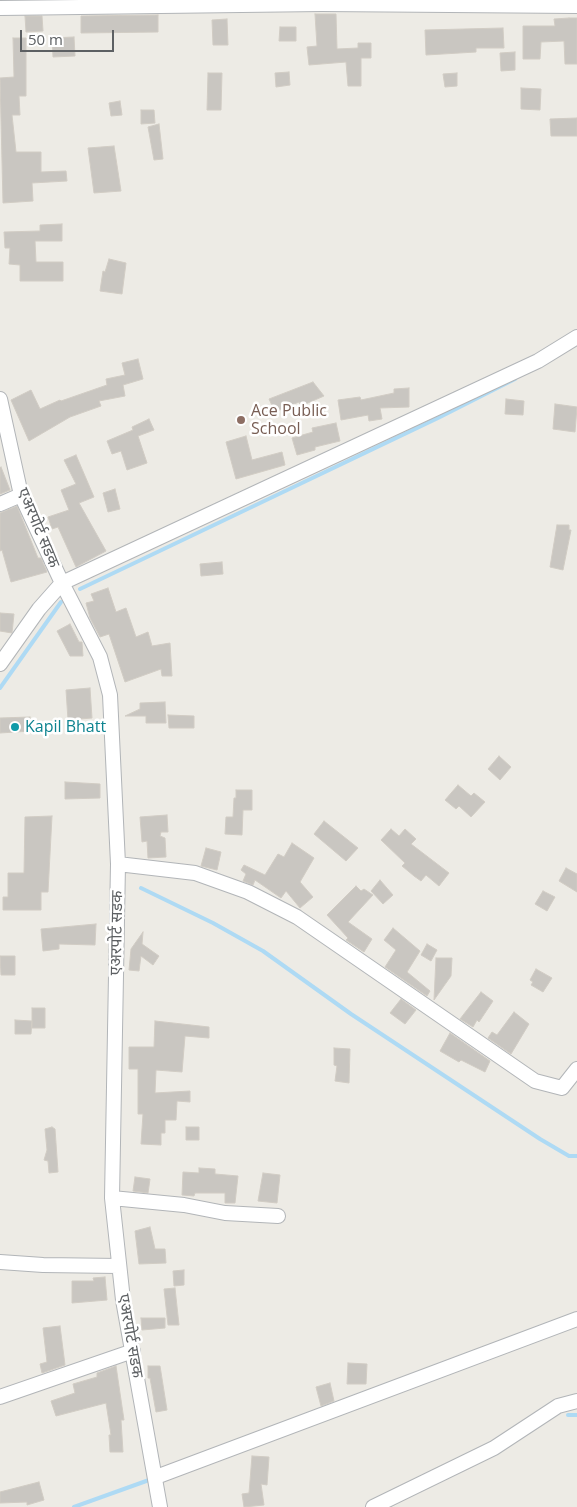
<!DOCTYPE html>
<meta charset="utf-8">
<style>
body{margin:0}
#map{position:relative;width:577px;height:1507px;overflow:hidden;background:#edebe5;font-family:"Open Sans",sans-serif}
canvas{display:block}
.scale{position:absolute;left:20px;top:30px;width:94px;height:22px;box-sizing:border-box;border:2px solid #5d6063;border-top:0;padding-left:6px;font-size:15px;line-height:18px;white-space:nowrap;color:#5d6063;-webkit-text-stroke:4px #fff;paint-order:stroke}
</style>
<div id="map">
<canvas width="577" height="1507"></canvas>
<div class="scale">50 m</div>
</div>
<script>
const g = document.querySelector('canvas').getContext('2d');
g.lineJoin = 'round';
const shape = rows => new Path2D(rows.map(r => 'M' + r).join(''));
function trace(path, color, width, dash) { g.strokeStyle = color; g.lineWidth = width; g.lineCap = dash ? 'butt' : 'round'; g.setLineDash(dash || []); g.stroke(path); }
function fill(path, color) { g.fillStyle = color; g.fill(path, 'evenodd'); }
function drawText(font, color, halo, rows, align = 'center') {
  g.font = font + ' "Open Sans","Noto Sans Devanagari",sans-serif'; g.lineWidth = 5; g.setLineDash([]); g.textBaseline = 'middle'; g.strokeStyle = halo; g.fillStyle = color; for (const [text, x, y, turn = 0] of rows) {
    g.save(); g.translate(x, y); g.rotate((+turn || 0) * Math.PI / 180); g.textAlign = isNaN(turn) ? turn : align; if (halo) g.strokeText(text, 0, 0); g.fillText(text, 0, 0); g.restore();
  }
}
trace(shape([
 [80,589,438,418,515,379],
 [0,688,61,602],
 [141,888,213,923,263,951,351,1014,540,1139,569,1156,577,1156],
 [568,1415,577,1415],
 [74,1507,149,1480]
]), '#aedaf4', 4);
const building = shape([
 [315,14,336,14,337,49,358,48,358,43,371,43,371,58,361,58,361,86,348,86,346,62,309,65,307,47,317,46,315,14],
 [158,15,158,32,81,33,81,16,158,15],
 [25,16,42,16,43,31,26,32,25,16],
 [569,18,577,18,577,64,565,64,564,41,541,42,540,59,523,59,523,26,555,26,554,19,569,18],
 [227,19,228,45,213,45,212,20,227,19],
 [280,27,296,27,296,41,279,41,280,27],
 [503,28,504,48,476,48,476,52,426,55,425,30,503,28],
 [74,37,75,56,53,57,52,38,74,37],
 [13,38,26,38,26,96,19,96,20,115,12,115,16,152,41,152,41,172,66,171,67,181,32,183,33,201,3,203,0,78,14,77,13,38],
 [515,52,515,70,501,71,500,53,515,52],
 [289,72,290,85,276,87,275,73,289,72],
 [208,73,222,73,221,110,207,110,208,73],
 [457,73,457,86,445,87,443,74,457,73],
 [521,88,541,89,540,110,521,109,521,88],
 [120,101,122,115,111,116,109,103,120,101],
 [141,110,154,110,155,123,141,124,141,110],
 [577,118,577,136,551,136,550,119,577,118],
 [159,124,163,159,154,160,148,127,159,124],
 [114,146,121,191,94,193,88,148,114,146],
 [62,224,62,241,35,241,36,262,63,262,63,281,20,281,20,265,9,264,10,248,5,248,4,232,40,231,40,225,62,224],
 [109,259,126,263,122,294,100,291,103,271,105,272,109,259],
 [138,359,143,379,123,385,125,396,99,401,101,406,70,417,29,441,11,400,31,390,40,409,60,400,61,401,107,385,106,379,125,375,122,363,138,359],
 [313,382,324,396,301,406,299,402,275,412,269,399,313,382],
 [409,388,409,407,380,408,382,419,369,421,368,415,341,420,338,400,360,397,361,400,394,393,394,389,409,388],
 [506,399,524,401,523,415,505,414,506,399],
 [555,404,577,407,575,432,553,429,555,404],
 [149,419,154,430,138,436,147,463,127,470,121,451,112,454,107,441,133,430,132,427,149,419],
 [336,423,340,441,315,447,315,450,297,455,292,438,313,432,312,428,336,423],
 [246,436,252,460,282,452,285,465,236,479,226,442,246,436],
 [76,455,94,497,79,503,106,551,76,567,58,527,52,529,48,517,69,510,61,490,76,484,64,460,76,455],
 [1,467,10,490,0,494,0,468,1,467],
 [115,489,120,509,108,512,103,493,115,489],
 [17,506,38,558,41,558,47,572,11,582,2,550,0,551,0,513,17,506],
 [557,525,569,525,569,530,571,530,563,570,550,567,557,525],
 [222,562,223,574,201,576,200,564,222,562],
 [108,588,116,612,126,608,136,637,148,632,152,646,170,643,172,676,162,676,161,669,125,682,109,634,100,637,90,618,86,603,94,601,91,594,108,588],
 [0,613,14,614,12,633,0,631,0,613],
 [70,624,79,642,82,642,83,656,70,656,57,631,70,624],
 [90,688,92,718,68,720,66,690,90,688],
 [165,702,166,723,146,723,146,716,125,716,140,709,140,703,165,702],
 [168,715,194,716,194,728,169,728,168,715],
 [30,717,31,731,0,733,0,718,30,717],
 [499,756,511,767,500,780,488,769,499,756],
 [65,782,100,784,100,798,65,799,65,782],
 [458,785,471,796,474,793,485,802,471,817,459,806,456,809,445,800,458,785],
 [236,790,252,790,252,810,243,810,242,835,225,834,226,817,233,817,234,798,236,798,236,790],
 [167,815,168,832,161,832,160,836,165,838,166,857,148,858,147,841,142,842,140,817,167,815],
 [52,816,48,892,41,892,41,910,3,910,3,897,8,897,8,873,24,873,25,817,52,816],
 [324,821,358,848,346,861,314,834,324,821],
 [391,829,399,836,405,829,416,839,411,844,449,873,439,886,426,875,421,881,414,876,402,866,405,863,381,840,391,829],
 [292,843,314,858,300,882,313,897,300,908,286,891,281,898,255,880,253,885,243,881,246,874,241,870,244,865,265,875,278,854,284,857,292,843],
 [206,848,221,852,217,870,201,866,206,848],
 [566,868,577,874,577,892,559,881,566,868],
 [380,880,393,895,383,904,371,891,380,880],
 [356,886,361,891,364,889,373,895,348,922,372,939,364,952,346,940,348,938,327,915,356,886],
 [543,891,555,897,547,911,535,904,543,891],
 [96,924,95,945,59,944,59,949,43,951,41,929,96,924],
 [393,928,420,951,407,972,430,991,427,996,385,967,396,950,384,940,393,928],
 [143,932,142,944,159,956,153,965,141,956,139,971,129,970,131,949,143,932],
 [427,944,437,950,431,961,421,955,427,944],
 [0,956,15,956,15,975,1,975,0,956],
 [436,958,452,958,451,976,434,1000,436,958],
 [536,969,552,978,543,992,531,985,533,982,530,980,536,969],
 [481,992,493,1001,479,1022,477,1020,473,1027,460,1019,481,992],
 [401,999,416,1010,405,1024,390,1013,401,999],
 [32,1008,45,1008,45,1028,32,1028,32,1008],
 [514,1012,529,1024,511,1054,488,1038,492,1032,497,1035,514,1012],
 [15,1020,32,1021,31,1034,15,1034,15,1020],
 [155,1021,209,1027,209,1038,185,1036,182,1072,156,1070,155,1093,190,1091,190,1102,177,1101,176,1120,165,1120,165,1133,161,1133,161,1145,141,1144,143,1114,138,1114,138,1069,129,1069,129,1047,154,1047,155,1021],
 [450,1033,490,1061,485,1072,461,1060,459,1062,440,1051,450,1033],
 [334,1048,350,1049,349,1083,335,1081,337,1066,334,1065,334,1048],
 [52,1127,55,1129,58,1172,49,1173,48,1161,44,1160,47,1150,45,1129,52,1127],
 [186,1127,199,1127,199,1140,186,1140,186,1127],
 [199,1168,215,1169,215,1174,238,1176,235,1203,225,1203,225,1193,195,1193,194,1196,182,1195,183,1172,199,1173,199,1168],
 [263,1173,280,1175,277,1203,258,1201,263,1173],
 [135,1177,150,1179,148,1193,133,1191,135,1177],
 [150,1227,155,1249,165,1249,166,1263,139,1264,135,1231,150,1227],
 [184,1270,184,1285,174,1286,173,1271,184,1270],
 [105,1277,107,1300,72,1303,72,1281,94,1281,93,1278,105,1277],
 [175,1288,179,1325,168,1325,164,1289,175,1288],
 [141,1318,165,1318,165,1328,142,1330,141,1318],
 [60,1326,65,1365,42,1373,40,1364,47,1362,43,1328,60,1326],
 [348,1363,367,1364,366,1384,347,1384,348,1363],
 [116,1366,124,1420,121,1420,123,1452,110,1452,109,1435,111,1435,106,1403,56,1416,51,1401,75,1393,73,1384,97,1377,97,1373,116,1366],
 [148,1366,160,1366,167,1410,156,1412,150,1378,148,1378,148,1366],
 [330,1383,334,1401,321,1406,316,1387,330,1383],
 [252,1456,269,1457,267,1485,261,1484,264,1505,244,1507,242,1494,249,1493,252,1456],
 [39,1482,44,1500,27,1505,27,1502,0,1503,0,1492,39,1482]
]);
fill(building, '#c9c6c1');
trace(building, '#d1ccc4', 1);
const minor = shape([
 [0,8,322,4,577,6],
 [0,399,21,495,62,583,100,657,110,695,118,864,112,1198,123,1300,160,1507],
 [0,504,21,495],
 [0,664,39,609,62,583,538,361,577,337],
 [118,864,195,873,248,892,297,917,535,1081,562,1088,577,1069],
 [112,1198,184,1205,225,1213,278,1216],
 [0,1262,43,1265,119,1266],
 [0,1397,133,1351],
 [156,1477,577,1319],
 [373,1507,494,1448,558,1406,577,1401]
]);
trace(minor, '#b2b5b8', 16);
trace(minor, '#fff', 14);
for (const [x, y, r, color] of [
 [241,420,5,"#8d6e63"],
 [15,727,5,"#0f9aa8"]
]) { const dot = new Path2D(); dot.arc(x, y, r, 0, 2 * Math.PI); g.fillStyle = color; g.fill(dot); trace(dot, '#fff', 2); }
drawText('16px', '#785e54', '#fff', [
 ["Ace Public",251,411],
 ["School",251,429]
], 'left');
drawText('16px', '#5d6063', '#fff', [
 ["एअरपोर्ट सडक",38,528,67],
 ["एअरपोर्ट सडक",117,933,-89],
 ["एअरपोर्ट सडक",130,1336,80]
]);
drawText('16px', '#0d838f', '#fff', [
 ["Kapil Bhatt",25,727]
], 'left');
</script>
